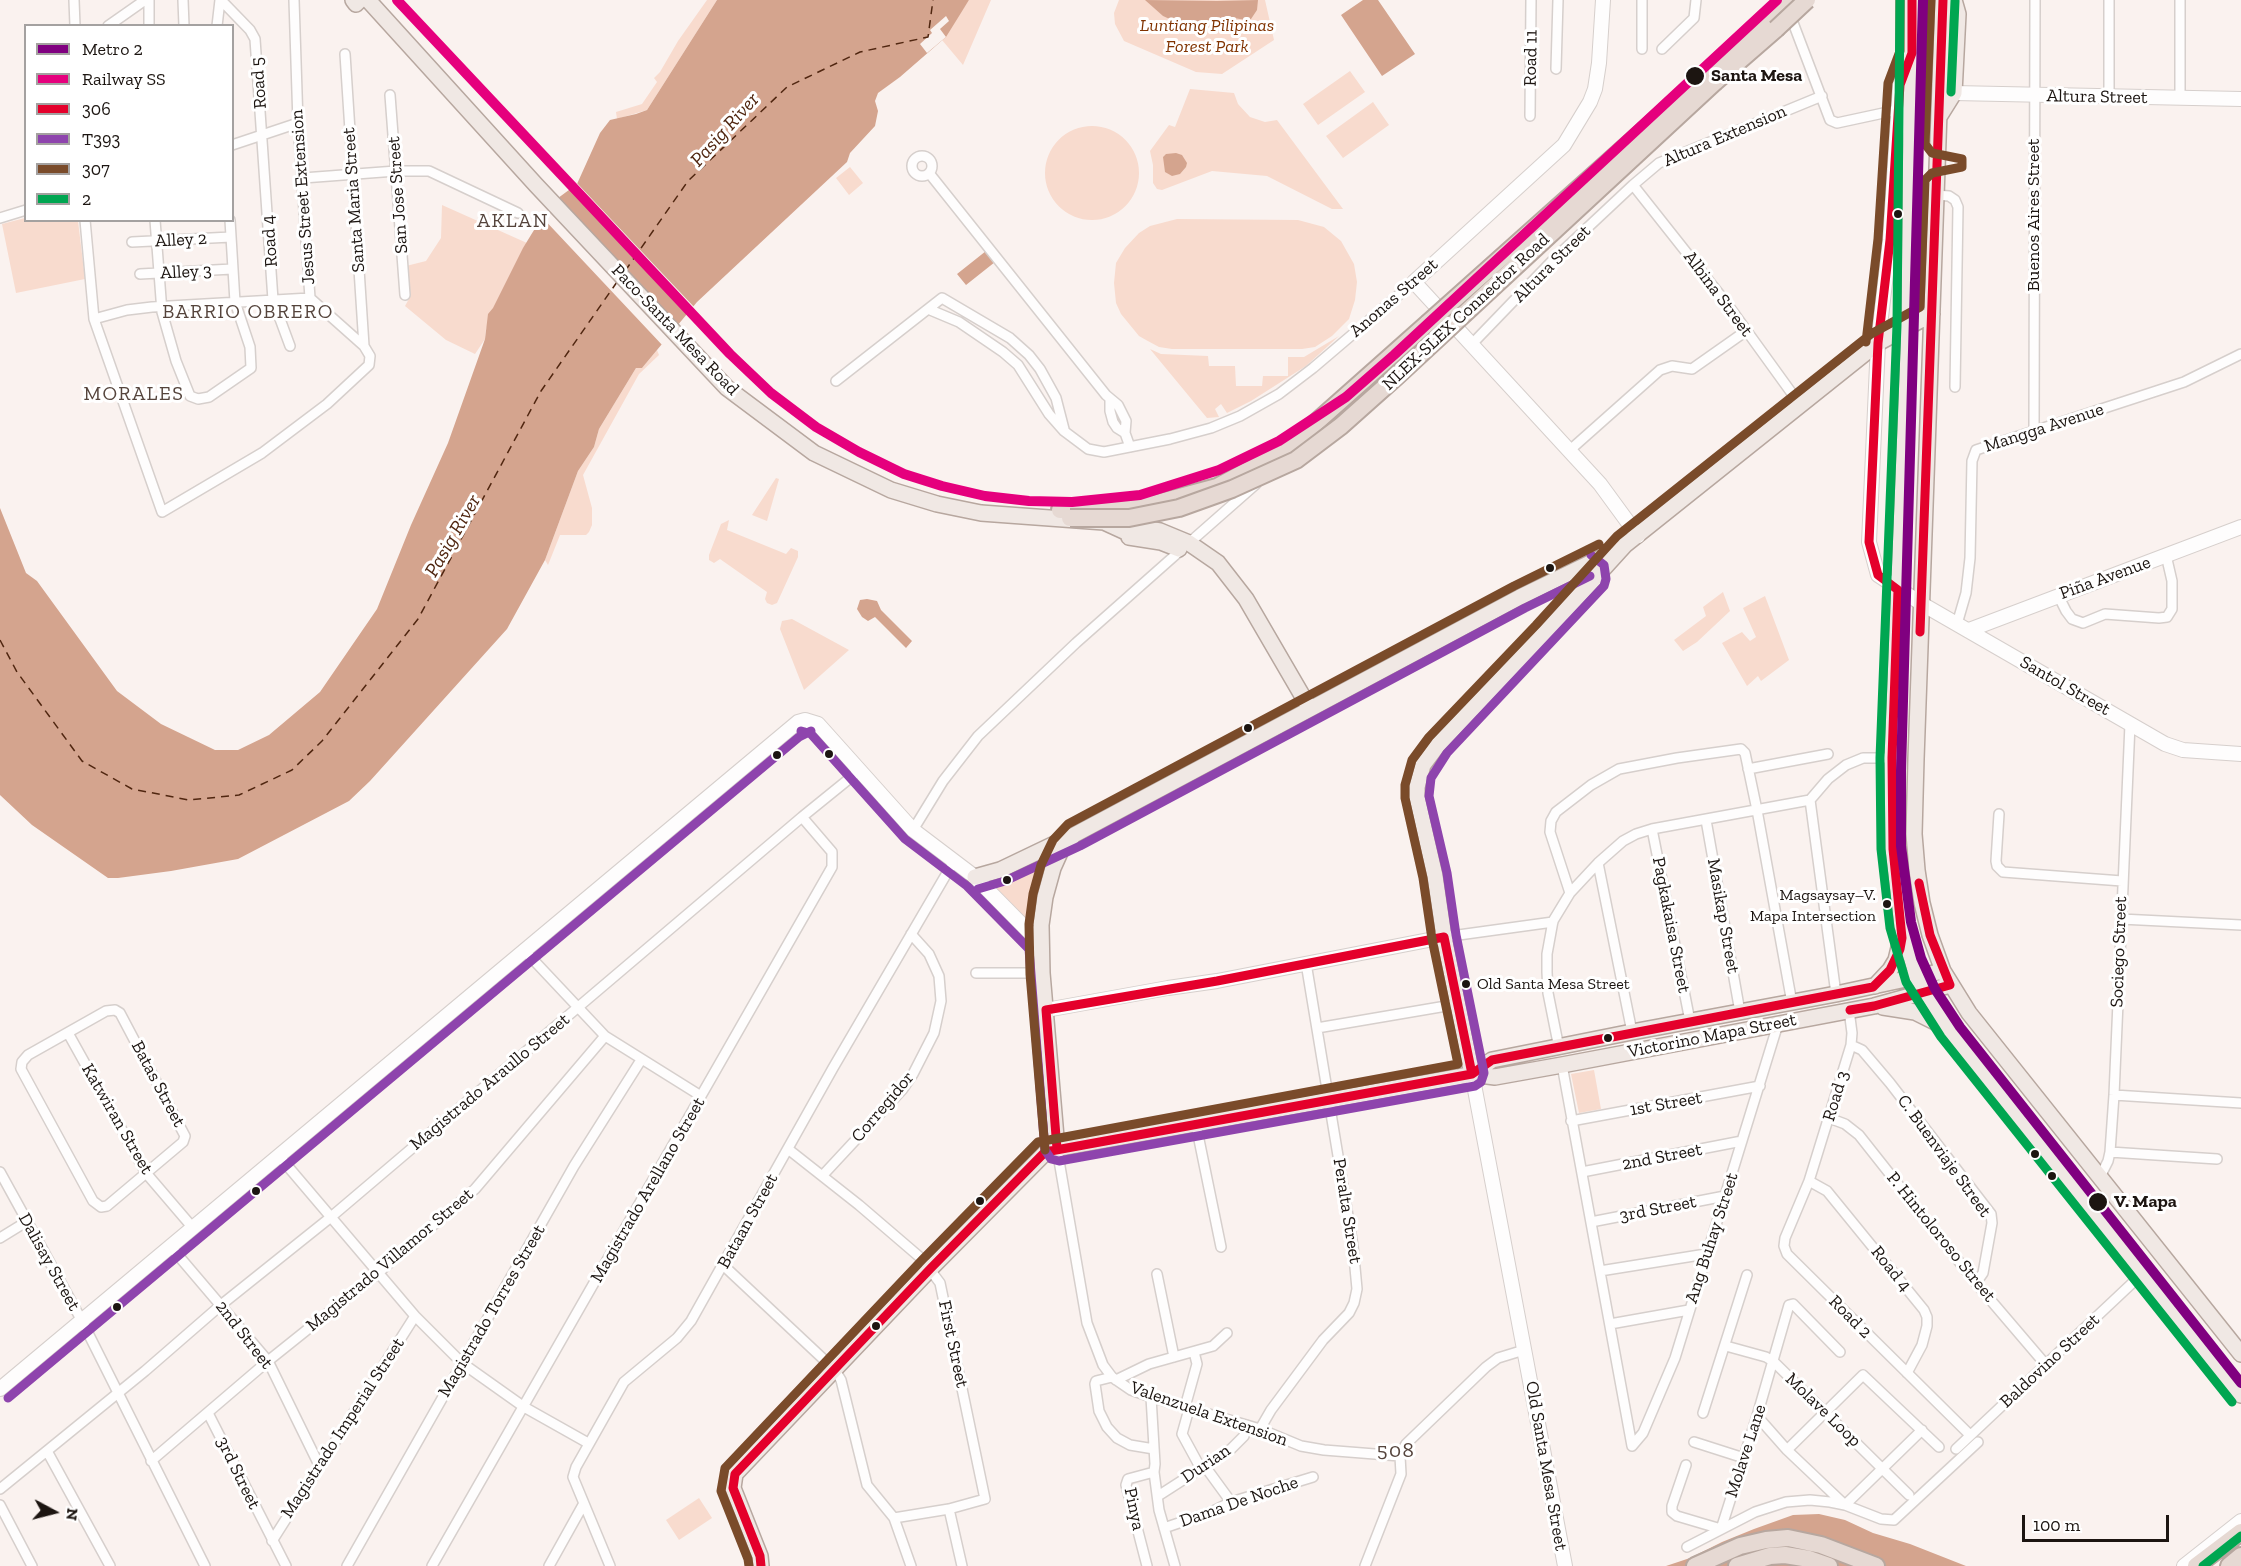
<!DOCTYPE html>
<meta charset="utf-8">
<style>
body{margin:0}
#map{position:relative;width:2241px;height:1566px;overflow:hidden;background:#faf2ef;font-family:"Zilla Slab",serif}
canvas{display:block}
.legend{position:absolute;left:24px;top:24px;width:210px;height:198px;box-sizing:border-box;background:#fff;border:2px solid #a4a1a0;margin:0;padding:8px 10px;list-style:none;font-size:18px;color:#1c1511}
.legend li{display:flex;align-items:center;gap:12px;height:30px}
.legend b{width:30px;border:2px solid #a4a1a0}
.north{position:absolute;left:24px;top:1482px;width:60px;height:60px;-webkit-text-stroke:4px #fff;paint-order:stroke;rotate:97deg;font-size:16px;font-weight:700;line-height:24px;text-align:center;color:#1c1511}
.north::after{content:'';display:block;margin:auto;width:21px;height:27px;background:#1c1511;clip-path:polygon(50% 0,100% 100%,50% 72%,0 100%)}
.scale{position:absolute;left:2022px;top:1515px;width:147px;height:27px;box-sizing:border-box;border:3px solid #1c1511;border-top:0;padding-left:8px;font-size:18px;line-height:21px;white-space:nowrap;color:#1c1511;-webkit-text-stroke:4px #fff;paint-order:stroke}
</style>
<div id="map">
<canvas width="2241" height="1566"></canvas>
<ul class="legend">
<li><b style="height:8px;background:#800080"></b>Metro 2</li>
<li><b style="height:8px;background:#e5007d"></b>Railway SS</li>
<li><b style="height:8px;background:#e4002b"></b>306</li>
<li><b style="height:8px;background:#8e44ad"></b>T393</li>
<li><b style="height:8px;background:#7a4b2a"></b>307</li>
<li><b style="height:8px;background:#00a651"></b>2</li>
</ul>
<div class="north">N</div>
<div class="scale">100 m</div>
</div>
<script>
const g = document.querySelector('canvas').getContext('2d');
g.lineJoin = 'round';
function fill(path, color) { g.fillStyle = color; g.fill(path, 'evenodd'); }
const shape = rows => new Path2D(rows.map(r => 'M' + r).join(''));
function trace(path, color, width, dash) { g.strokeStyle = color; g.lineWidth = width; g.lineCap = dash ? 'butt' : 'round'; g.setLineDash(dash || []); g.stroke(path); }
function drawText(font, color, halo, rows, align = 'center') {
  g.font = font + ' "Zilla Slab",serif'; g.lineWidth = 6; g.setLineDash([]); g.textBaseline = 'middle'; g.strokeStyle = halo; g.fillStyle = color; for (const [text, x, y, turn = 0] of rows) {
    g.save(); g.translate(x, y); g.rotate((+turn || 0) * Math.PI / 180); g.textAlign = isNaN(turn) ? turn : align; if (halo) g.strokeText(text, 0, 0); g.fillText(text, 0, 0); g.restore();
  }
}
fill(shape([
 [707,0,717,0,647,110,617,119,616,112,642,104,657,82,654,78,660,72,678,41],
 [969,0,991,0,963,65,942,40],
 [1119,0,1265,0,1274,40,1222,74,1196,72,1124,41,1115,24,1114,13],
 [1350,71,1365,92,1318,125,1303,104],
 [1190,89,1234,93,1238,104,1250,117,1265,122,1277,120,1343,209,1332,209,1267,176,1212,171,1162,190,1157,189,1153,183,1153,165,1150,151,1169,125,1175,127],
 [1373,102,1389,125,1343,158,1326,136],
 '1045 173a47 47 0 1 1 94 0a47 47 0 1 1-94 0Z',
 [850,167,863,183,849,195,836,178],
 [442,205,527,243,486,329,485,339,475,354,446,340,405,306,410,297,406,266,426,261,441,238],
 [25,218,26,220,78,221,85,279,16,293,2,224],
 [1177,219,1298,220,1324,227,1341,241,1354,264,1357,282,1355,300,1349,319,1332,336,1315,347,1302,349,1172,349,1159,347,1146,340,1139,336,1121,314,1116,303,1114,283,1116,263,1125,248,1139,233,1150,226],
 [1339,336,1306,366,1251,401,1227,413,1221,404,1215,409,1219,417,1207,418,1150,349,1161,354,1208,356,1209,366,1235,366,1236,386,1262,386,1263,376,1288,376,1288,357,1304,357],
 [657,350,659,355,639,374,583,475,592,508,592,525,589,532,586,535,560,535,548,565,545,560,578,471,594,447,599,429,636,368,642,368],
 [776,478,779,479,767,521,752,515],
 [729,520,727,530,786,554,791,548,798,551,798,557,777,603,772,605,767,603,765,599,767,592,720,559,714,563,709,560,709,555,721,524],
 [1723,592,1730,611,1697,642,1683,651,1674,640,1706,616,1703,607],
 [1765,596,1789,660,1761,681,1758,676,1747,686,1722,643,1742,632,1750,641,1756,637,1743,608],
 [792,619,849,650,804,690,780,629,782,621],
 [1056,849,1043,869,1038,926,1035,929,984,882],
 [1594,1070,1601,1109,1579,1113,1571,1074],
 [699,1498,712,1518,679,1540,666,1520]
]), '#f8dbce');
fill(shape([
 [717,0,969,0,946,37,900,77,878,93,875,101,878,111,875,126,850,153,847,162,697,302,642,368,636,368,599,429,594,447,578,471,545,560,507,629,370,781,349,801,238,859,171,871,118,878,108,878,32,825,0,795,0,508,26,573,37,581,117,691,161,724,215,750,238,750,269,735,320,692,377,609,411,525,448,443,485,339,488,314,493,308,523,248,550,204,577,184,600,133,610,120,636,114,647,110],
 [1145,0,1217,1,1258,0,1257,10,1251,19,1246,20,1234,18,1201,25,1174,21,1163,16],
 [1363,0,1378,0,1415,54,1382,76,1341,15],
 [1176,153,1182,155,1187,163,1186,167,1180,174,1172,176,1165,172,1163,157,1166,154],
 [986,251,995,262,966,285,957,274],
 [867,599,877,601,881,610,912,641,906,648,875,617,868,621,862,617,857,609,860,600],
 [1819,1514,1845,1520,1873,1533,1910,1544,1966,1566,1666,1566,1690,1558,1722,1542,1754,1529,1793,1515]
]), '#d4a48e');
fill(shape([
 [946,16,949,21,940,29,946,37,927,53,920,44,932,33,930,30],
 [575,181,696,309,690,315,569,186],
 [548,202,679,328,664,347,540,215]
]), '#faf2ef');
trace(shape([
 [625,271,688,181,787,87,860,52,928,37,933,0],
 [0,640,17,672,82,761,132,789,189,800,239,795,292,770,322,741,418,619,541,391,617,282]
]), '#502610', 1.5, [8, 6]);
const street = shape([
 [74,0,75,26],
 [149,0,149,26],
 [183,0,184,26],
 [221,0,250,30,255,39,273,300,290,346],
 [2109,0,2109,97],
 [2180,0,2180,98],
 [1788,16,1792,20,1830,120,1837,123,1902,109],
 [108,26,145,0],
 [217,26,220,0],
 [1642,49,1642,0],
 [1662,49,1694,18,1696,0],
 [345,54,364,346],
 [1556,69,1558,0],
 [390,95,405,295],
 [1530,116,1531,0],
 [232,145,298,123],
 '912 166a10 10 0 1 1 20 0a10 10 0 1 1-20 0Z',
 [929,173,1106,395,1118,405,1126,421,1125,433,1130,447],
 [303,178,396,171,429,171,518,213],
 [1633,185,1728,305,1801,406],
 [1936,195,1949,196,1955,200,1958,207,1955,387],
 [0,218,26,210],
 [85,220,94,319,162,512,262,453,327,404,369,365,370,356,364,346,310,298,298,123,294,0],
 [155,220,162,312,176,361,190,396,198,399,209,397,251,368,250,347,235,302,230,220],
 [132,242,231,237],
 [140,274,232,269],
 [928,309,959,322,1003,352,1018,365,1049,414,1064,431,1088,449,1104,452,1170,439,1211,428,1240,416,1279,394,1313,368,1414,282],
 [94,319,127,310,152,307,310,298],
 [1472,344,1553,260,1633,185,1659,163,1822,96],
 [836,381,942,298,1010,338,1029,355,1040,369,1056,398,1064,429],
 [1110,400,1110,411,1113,422,1117,428,1125,433],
 [2034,430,2035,0],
 [1570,450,1660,370,1672,366,1692,369,1746,331],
 [1189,543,1256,484],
 [2058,595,2066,611,2072,619,2083,623,2105,614,2159,618,2167,617,2172,609,2172,581,2166,555],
 [1957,624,1966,593,1970,558,1972,461,1976,450,2184,382,2241,354],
 [1748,769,1828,754],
 [1810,800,1836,994],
 [1999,814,1996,861,1997,866,2003,872,2122,881],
 [1706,820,1740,1012],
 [1652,829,1690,1021],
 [913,830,943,781,978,736,1076,643,1181,550],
 [1598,863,1632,1032],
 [1570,893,1550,832,1551,821,1556,812,1591,785,1619,769,1677,758,1741,749,1745,753,1757,810,1792,1003],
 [2121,919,2241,925],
 [1444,937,1553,922],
 [525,951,605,1036,701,1096],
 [976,973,1042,973],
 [115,1010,120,1013,185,1136,183,1142,107,1206,101,1207,93,1201,21,1069,22,1062,28,1055,106,1011,115,1010],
 [1849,1010,1852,1033,1851,1045,1809,1181,1785,1238,1784,1246,1787,1254,1970,1435],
 [1317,1028,1458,1004],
 [68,1033,146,1173,193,1228],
 [1851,1045,1862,1050,1890,1083,1991,1214,1992,1223,1983,1273,1976,1283],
 [1559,1048,1548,993,1547,972,1547,954,1553,921,1570,893,1598,863,1623,841,1636,834,1652,829,1810,800,1828,779,1846,765,1863,758,1892,758],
 [1562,1065,1632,1446],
 [2114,1095,2241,1103],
 [1829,1118,1845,1124,1859,1135,1976,1283,2046,1365],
 [1571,1121,1760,1086],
 [1196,1125,1221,1247],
 [788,1149,859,1205,922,1259,940,1283,985,1499,949,1509,894,1518],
 [1057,1149,1087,1323,1103,1365,1112,1377,1131,1390,1151,1397,1260,1429,1301,1446,1324,1450,1400,1456],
 [2110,1152,2217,1159],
 [279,1156,415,1316,462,1363,524,1407,588,1443],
 [0,1172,82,1321,205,1566],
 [1582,1172,1742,1141],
 [823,1175,902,1090,913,1074,934,1033,941,1001,939,976,929,954,911,934],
 [2100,1177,2108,1161,2110,1152,2114,1095,2130,724],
 [1809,1181,1827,1191,1924,1310,1927,1317,1927,1326,1922,1345,1907,1373],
 [1591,1222,1725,1196],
 [0,1238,26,1222],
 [171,1247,268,1361,319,1465],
 [723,1265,835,1370,841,1380,867,1485,894,1518,911,1566],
 [1600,1271,1706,1254],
 [1157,1274,1174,1357],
 [1610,1324,1689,1310],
 [1726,1346,1766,1357,1774,1362,1909,1495],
 [1112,1377,1096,1381,1095,1384,1099,1411,1107,1427,1117,1438,1130,1445,1154,1449],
 [1116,1380,1149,1364,1213,1346,1227,1333],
 [1151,1397,1155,1464,1154,1472,1159,1510,1175,1566],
 [1185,1407,1197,1364,1194,1352],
 [1189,1409,1182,1434,1200,1467],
 [208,1413,286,1566],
 [1703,1413,1747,1275],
 [1757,1416,1787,1450,1845,1505,1922,1430],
 [1260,1429,1271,1410,1323,1340,1349,1313,1354,1303,1357,1289,1353,1246,1306,963],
 [1694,1442,1744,1458],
 [1632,1446,1643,1433,1675,1358,1778,1024],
 [1956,1449,2144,1272],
 [1787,1450,1863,1375,1939,1447],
 [47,1451,110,1566],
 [151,1461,268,1361,378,1273,475,1189,605,1036],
 [1204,1465,1231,1502],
 [1686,1465,1672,1506,1672,1512,1677,1516,1721,1529,1757,1416,1789,1305,1793,1304,1840,1352],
 [0,1489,145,1371,221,1305,331,1217,802,817,860,770],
 [1158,1496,1231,1449,1244,1436,1247,1425],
 [0,1505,32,1566],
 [949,1509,962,1566],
 [1164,1528,1211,1512,1231,1502,1313,1477],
 [272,1541,415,1316],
 [1687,1547,1755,1512,1786,1502,1810,1500,1830,1502,1845,1505,1881,1519,1894,1520,1978,1442],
 [347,1566,574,1166,641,1060],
 [432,1566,832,867,832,852,802,817],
 [549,1566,583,1505],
 [610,1566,573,1477,576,1467,624,1382,677,1338,691,1321,833,1068,954,861],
 [1147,1566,1126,1485,1128,1479,1154,1472],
 [1365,1566,1401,1474,1400,1456,1406,1444,1486,1367,1498,1358,1524,1350]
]);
const secondary = shape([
 [1603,0,1599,63,1595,89,1590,102,1564,145,1414,282,1600,484,1638,536],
 [1910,59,1900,85,1890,240,1878,343,1869,542,1878,575,1922,604,2165,744,2183,750,2241,754],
 [1954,93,2241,99],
 [1969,630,2241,527],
 [1046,1010,1168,988,1217,981,1444,937],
 [1472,1074,1565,1566],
 [0,1389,798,722,805,720,818,724,913,830,975,877,1041,944],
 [2184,1566,2241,1521]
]);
const primary = shape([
 [353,0,356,4,360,0],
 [368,0,536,185,727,388,814,453,891,490,937,504,981,513,1104,522,1139,538],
 [1912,0,1909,325,1892,758,1893,849,1902,926,1917,977,1950,1030,2241,1395],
 [1943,0,1916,759,1914,834,1917,870,1922,903,1930,935,1943,971,1969,1013,2241,1354],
 [1939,117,1954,93,1958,14,1954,0],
 [1118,524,1160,531,1189,543,1218,563,1246,599,1310,709],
 [1129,537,1161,542,1179,549],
 [975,877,1000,870,1071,836],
 [1875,986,1890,970,1896,960,1902,935],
 [1883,1007,1915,1012,1947,1028],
 [1472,1074,1444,937,1435,876,1417,797,1417,787,1423,765,1438,745,1545,633,1625,545,1878,343,1932,314],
 [1472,1074,1495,1077,1562,1065,1874,1006,1950,985],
 [1057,1149,1042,973,1041,925,1045,897,1053,868,1062,848,1074,835,1520,597,1617,550],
 [761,1566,760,1556,733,1488,735,1474,931,1268,1048,1150,1458,1077,1472,1074,1492,1060,1632,1032,1836,994,1943,971]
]);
const highway = shape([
 [1706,75,1789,0],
 [1715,82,1776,29],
 [1060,510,1157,503,1217,487,1285,450,1428,323],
 [1695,1566,1740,1546,1766,1540,1788,1538,1821,1545,1876,1566],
 [1737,1566,1770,1556,1785,1555,1809,1559,1829,1566],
 [2196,1566,2241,1532],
 [2229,1566,2241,1556]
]);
trace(street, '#d6cfcc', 12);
trace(secondary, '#d6cfcc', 16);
trace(primary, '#b7a79f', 18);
trace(highway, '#b7a79f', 20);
trace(street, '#fefdfd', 9);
trace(secondary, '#fefdfd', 14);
trace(primary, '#f0e8e4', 15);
trace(highway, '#e6d9d3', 16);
const highwayBridge = shape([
 [1776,29,1807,0],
 [1428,323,1706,75],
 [1070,518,1129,518,1179,508,1232,489,1296,460,1341,426,1396,377,1715,82]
]);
trace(highwayBridge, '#b7a79f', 20, []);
trace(highwayBridge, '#e6d9d3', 16);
trace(shape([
 [1920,632,1943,0],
 [1850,1010,1874,1006,1950,985,1930,935,1919,883],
 [1057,1149,1046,1010,1217,981,1444,937,1472,1074],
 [761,1566,760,1556,733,1488,735,1474,931,1268,1045,1152,1472,1074,1492,1060,1873,987,1890,970,1900,949,1902,938,1893,849,1892,758,1898,590,1878,575,1869,542,1878,343,1890,240,1900,85,1912,53,1912,0]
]), '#e4002b', 9);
trace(shape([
 [801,731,811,734,905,839,967,886,1029,949,1045,1150,1051,1159,1059,1161,1475,1086,1481,1082,1484,1073,1456,935,1447,873,1429,796,1431,778,1447,753,1604,586,1606,579,1604,565,1591,555],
 [978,889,1005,881,1080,846,1525,608,1590,576],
 [8,1398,799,737,811,731]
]), '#8e44ad', 9);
trace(shape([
 [1866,342,1878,239,1888,83,1900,51,1900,0],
 [1045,1150,1030,974,1029,924,1033,894,1041,865,1053,840,1068,824,1514,586,1599,544],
 [749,1566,748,1559,721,1491,725,1468,922,1260,1038,1142,1458,1064,1432,939,1423,878,1405,798,1405,785,1412,760,1429,737,1536,625,1617,536,1871,334,1920,307,1925,180,1932,173,1962,167,1962,159,1932,153,1925,144,1931,0]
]), '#7a4b2a', 9);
trace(shape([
 [1900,0,1897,325,1880,758,1881,849,1890,928,1906,982,1941,1037,2232,1402],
 [1951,92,1955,1],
 [2203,1566,2241,1536]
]), '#00a651', 9);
trace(shape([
 [397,0,730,354,771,393,816,427,859,452,904,474,942,486,985,496,1029,501,1072,502,1140,495,1219,470,1279,441,1346,397,1394,355,1777,0]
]), '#e5007d', 10);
trace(shape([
 [1923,0,1901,771,1901,846,1911,922,1921,958,1935,989,1960,1027,2241,1383]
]), '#800080', 10);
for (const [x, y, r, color] of [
 [1695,76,10,"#1c1511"],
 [1898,214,5,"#1c1511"],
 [1550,568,5,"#1c1511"],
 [1248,728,5,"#1c1511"],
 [829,754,5,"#1c1511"],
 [777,755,5,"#1c1511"],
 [1007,880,5,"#1c1511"],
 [1887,904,5,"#1c1511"],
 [1466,984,5,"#1c1511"],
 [1608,1038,5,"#1c1511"],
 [2035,1154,5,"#1c1511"],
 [2052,1176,5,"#1c1511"],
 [256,1191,5,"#1c1511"],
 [980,1201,5,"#1c1511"],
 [2098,1202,10,"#1c1511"],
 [117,1307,5,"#1c1511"],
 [876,1326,5,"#1c1511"]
]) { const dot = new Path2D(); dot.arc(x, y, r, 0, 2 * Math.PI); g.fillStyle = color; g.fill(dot); trace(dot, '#fff', 2); }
drawText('16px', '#1c1511', '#fff', [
 ["Magsaysay–V.",1876,895],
 ["Mapa Intersection",1876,916],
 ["Old Santa Mesa Street",1477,984,"left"]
], 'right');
drawText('italic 18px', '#813301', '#fff', [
 ["Luntiang Pilipinas",1207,26],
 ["Forest Park",1207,47]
]);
drawText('18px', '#1c1511', '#fff', [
 ["Road 11",1531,58,-89],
 ["Road 5",259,83,-94],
 ["Altura Street",2097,97,1],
 ["Altura Extension",1725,136,-23],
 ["San Jose Street",398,195,-94],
 ["Jesus Street Extension",303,197,-94],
 ["Santa Maria Street",354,200,-94],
 ["Buenos Aires Street",2034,215,-90],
 ["Alley 2",181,240,-3],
 ["Road 4",270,241,-94],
 ["Altura Street",1552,264,-45],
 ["Alley 3",186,272,-3],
 ["Albina Street",1718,294,53],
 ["Anonas Street",1394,298,-41],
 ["NLEX-SLEX Connector Road",1466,312,-43],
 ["Paco-Santa Mesa Road",675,330,46],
 ["Mangga Avenue",2044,428,-18],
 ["Piña Avenue",2105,578,-20],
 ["Santol Street",2065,686,30],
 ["Masikap Street",1723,916,80],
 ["Pagkakaisa Street",1671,925,79],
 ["Sociego Street",2119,952,-88],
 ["Victorino Mapa Street",1712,1036,-11],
 ["Magistrado Araullo Street",490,1082,-40],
 ["Batas Street",158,1084,62],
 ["Road 3",1836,1096,-73],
 ["1st Street",1666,1104,-10],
 ["Corregidor",883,1107,-50],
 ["Katwiran Street",117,1119,60],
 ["C. Buenviaje Street",1944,1156,54],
 ["2nd Street",1662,1157,-11],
 ["Magistrado Arellano Street",648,1190,-60],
 ["3rd Street",1658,1209,-11],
 ["Peralta Street",1347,1211,81],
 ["Bataan Street",748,1221,-61],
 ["P. Hintoloroso Street",1941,1237,51],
 ["Ang Buhay Street",1712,1238,-72],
 ["Magistrado Villamor Street",390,1260,-40],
 ["Dalisay Street",49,1262,61],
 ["Road 4",1891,1269,51],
 ["Magistrado Torres Street",492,1311,-60],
 ["Road 2",1850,1317,45],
 ["2nd Street",244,1335,52],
 ["First Street",953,1344,78],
 ["Baldovino Street",2050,1361,-43],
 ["Molave Loop",1823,1410,44],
 ["Valenzuela Extension",1209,1414,19],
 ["Magistrado Imperial Street",343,1428,-57],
 ["Molave Lane",1746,1451,-72],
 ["Durian",1206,1464,-34],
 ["Old Santa Mesa Street",1546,1466,80],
 ["3rd Street",238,1473,64],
 ["Dama De Noche",1239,1502,-19],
 ["Pinya",1134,1509,78]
]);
drawText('bold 18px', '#1c1511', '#fff', [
 ["Santa Mesa",1711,76],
 ["V. Mapa",2114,1202]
], 'left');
drawText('italic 20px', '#502610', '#fff', [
 ["Pasig River",725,130,-48],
 ["Pasig River",453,536,-60]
]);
g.letterSpacing = '1.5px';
drawText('20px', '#55443c', '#fff', [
 ["AKLAN",513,221],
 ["BARRIO OBRERO",248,312],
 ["MORALES",134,394]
]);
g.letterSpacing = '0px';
g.letterSpacing = '1.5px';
drawText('21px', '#55443c', '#fff', [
 ["508",1396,1451]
]);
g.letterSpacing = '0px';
</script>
